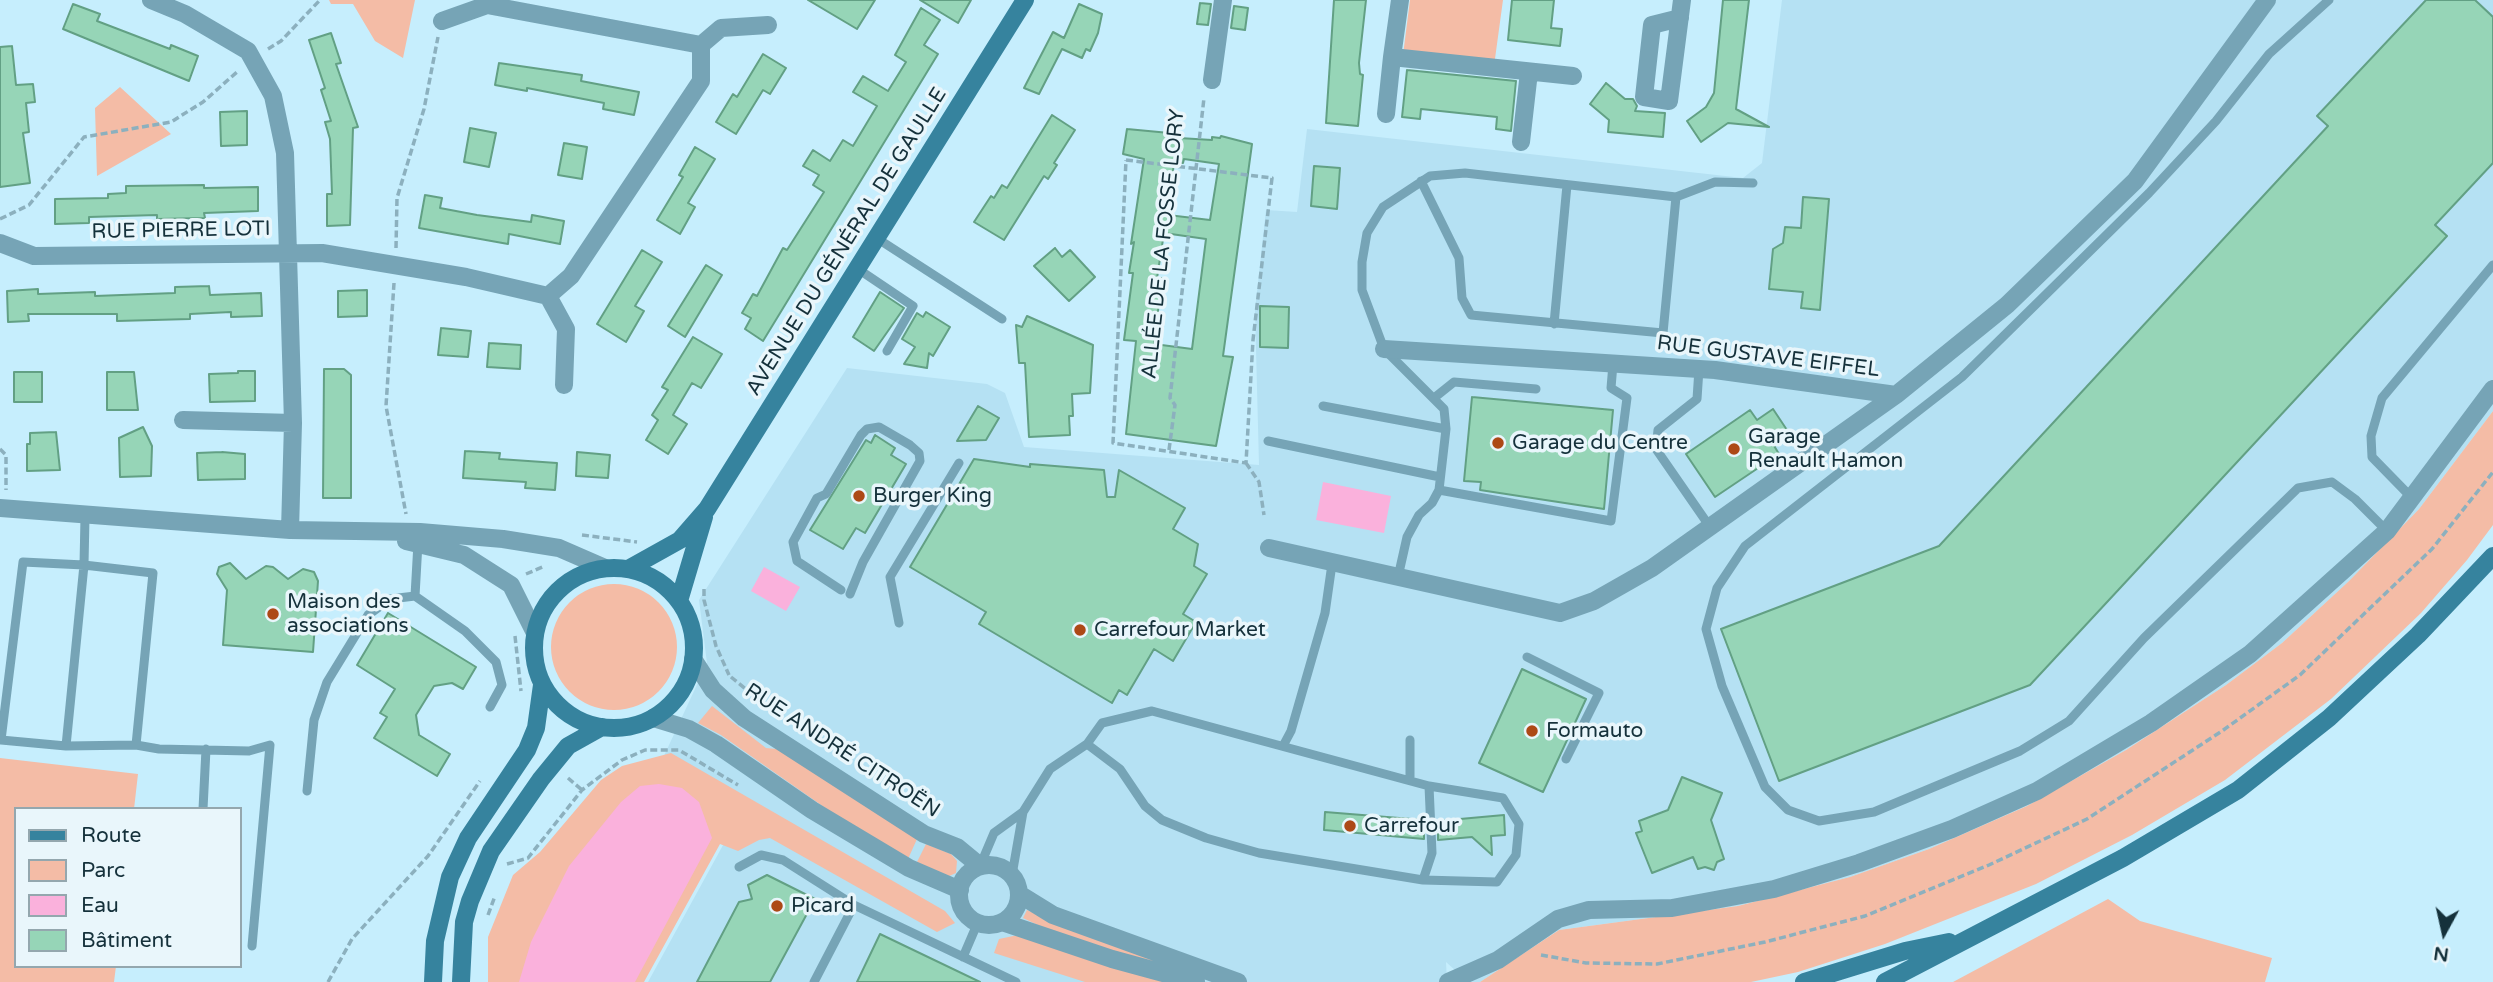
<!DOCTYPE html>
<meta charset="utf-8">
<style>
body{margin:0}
#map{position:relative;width:2493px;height:982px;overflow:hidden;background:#c6eefd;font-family:"Varela Round",sans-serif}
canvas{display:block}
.legend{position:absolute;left:14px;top:807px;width:228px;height:161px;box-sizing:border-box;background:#e9f6fb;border:2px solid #94a7ae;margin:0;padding:9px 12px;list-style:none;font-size:21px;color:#15313b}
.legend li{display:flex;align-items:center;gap:14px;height:35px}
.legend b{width:35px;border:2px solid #94a7ae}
.north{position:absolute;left:2409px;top:898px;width:70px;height:70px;-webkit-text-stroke:5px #e9f6fb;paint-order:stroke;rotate:188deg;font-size:19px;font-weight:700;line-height:28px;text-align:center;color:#15313b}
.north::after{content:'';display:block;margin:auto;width:24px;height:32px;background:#15313b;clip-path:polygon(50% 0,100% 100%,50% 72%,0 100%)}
</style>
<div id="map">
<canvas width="2493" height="982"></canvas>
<ul class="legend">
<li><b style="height:9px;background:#36839e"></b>Route</li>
<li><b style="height:19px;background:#f4bca6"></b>Parc</li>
<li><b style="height:19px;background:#fab1dc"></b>Eau</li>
<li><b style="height:19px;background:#96d5b7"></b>Bâtiment</li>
</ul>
<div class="north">N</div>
</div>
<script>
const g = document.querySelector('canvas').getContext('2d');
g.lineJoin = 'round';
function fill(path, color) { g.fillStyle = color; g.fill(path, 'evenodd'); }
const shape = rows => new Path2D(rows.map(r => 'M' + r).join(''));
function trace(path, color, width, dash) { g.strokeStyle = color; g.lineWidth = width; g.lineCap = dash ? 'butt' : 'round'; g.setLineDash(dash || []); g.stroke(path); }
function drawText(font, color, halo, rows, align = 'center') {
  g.font = font + ' "Varela Round",sans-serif'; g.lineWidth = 7; g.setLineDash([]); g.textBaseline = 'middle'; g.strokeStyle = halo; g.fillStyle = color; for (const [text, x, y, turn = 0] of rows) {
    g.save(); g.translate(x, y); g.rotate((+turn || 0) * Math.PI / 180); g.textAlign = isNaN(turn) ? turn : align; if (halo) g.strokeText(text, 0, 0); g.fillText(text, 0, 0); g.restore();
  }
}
fill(shape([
 [1782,0,2493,0,2493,411,2419,509,2349,581,2282,643,2226,685,2126,750,2027,806,1929,849,1850,877,1738,906,1559,930,1480,982,1468,982,1446,962,1447,982,648,982,745,805,663,758,707,663,699,600,847,368,987,384,1005,393,1024,447,1259,465,1255,310,1266,210,1297,212,1307,129,1743,178,1762,163]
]), '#b5e1f3');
fill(shape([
 [329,0,415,0,403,58,375,41,353,4,331,4],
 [1410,0,1503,0,1494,66,1403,55],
 [120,87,171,134,97,176,95,108],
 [2493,411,2493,525,2467,560,2421,613,2331,699,2225,780,2132,835,2036,884,1885,944,1798,972,1751,982,1480,982,1559,930,1738,906,1850,877,1929,849,2027,806,2126,750,2226,685,2282,643,2349,581,2419,509],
 '551 647a63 63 0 1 1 126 0a63 63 0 1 1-126 0Z',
 [712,706,766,748,786,750,917,839,908,859,851,826,721,735,698,723],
 [671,753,945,911,955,923,937,932,770,838,759,840,738,851,720,844,644,982,488,982,488,937,513,875,540,852,601,780,622,766],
 [0,758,138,774,134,809,16,809,16,966,116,966,114,982,0,982],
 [926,844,951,854,957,861,956,873,947,877,917,862],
 [2108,899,2140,921,2272,958,2265,982,1953,982],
 [1027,910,1076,932,1176,967,1175,969,1103,949,1042,927,1023,918],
 [1018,935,1167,982,1085,982,994,953,999,939]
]), '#f4bca6');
fill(shape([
 [1323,482,1391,496,1384,533,1316,520],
 [764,567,800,587,786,611,751,591],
 [659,784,682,788,699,802,712,838,635,982,519,982,531,942,569,866,621,802,640,786]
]), '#fab1dc');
const building = shape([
 [808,0,875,0,857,29,808,0],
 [920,0,971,0,958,23,920,0],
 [1334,0,1366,0,1359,63,1360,74,1363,75,1358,126,1326,123,1334,0],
 [1512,0,1554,0,1551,28,1562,29,1560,46,1508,40,1512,0],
 [1723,0,1749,0,1736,109,1769,127,1728,123,1701,142,1687,121,1706,107,1714,93,1723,0],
 [2426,0,2475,0,2493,17,2493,163,2435,225,2447,236,2030,685,1779,781,1721,629,1939,546,2328,126,2317,116,2426,0],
 [1200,3,1211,4,1208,25,1197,24,1200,3],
 [73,4,100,14,97,21,170,49,171,45,198,56,189,81,63,29,73,4],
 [1079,4,1102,14,1098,33,1090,51,1086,49,1082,58,1062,49,1039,94,1024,88,1053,32,1064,38,1079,4],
 [1234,6,1248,8,1245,30,1231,28,1234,6],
 [921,8,940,20,924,45,938,54,763,341,745,329,751,318,742,313,753,294,757,296,783,248,787,250,824,192,813,185,819,175,803,166,813,150,830,161,843,140,853,146,877,106,853,92,863,76,888,91,906,62,895,55,921,8],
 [331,33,341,63,336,64,358,127,353,128,350,225,327,226,327,194,332,194,330,139,325,122,331,121,321,90,325,88,309,40,331,33],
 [12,46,16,85,33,84,35,102,26,103,29,132,23,133,30,183,0,187,0,47,12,46],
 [763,54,786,68,770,94,763,90,736,134,716,122,733,94,737,97,763,54],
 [499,63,582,75,581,81,639,92,634,115,603,109,604,103,527,88,527,91,495,85,499,63],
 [1407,70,1516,81,1511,131,1496,129,1497,117,1421,109,1420,119,1402,117,1407,70],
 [1606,83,1625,99,1633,99,1637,106,1635,111,1665,113,1663,137,1608,132,1609,120,1590,104,1606,83],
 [247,111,247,145,221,146,220,112,247,111],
 [1052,115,1075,130,1054,163,1057,165,1048,179,1044,176,1004,240,974,222,991,196,994,198,1002,185,1007,188,1052,115],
 [470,128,496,133,489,167,464,162,470,128],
 [1127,129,1180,134,1179,138,1212,140,1212,137,1220,138,1221,136,1252,144,1223,356,1233,357,1216,446,1126,434,1136,341,1124,340,1133,273,1129,273,1134,242,1131,244,1144,159,1123,154,1127,129],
 [1184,159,1219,164,1210,220,1168,215,1174,162,1183,163,1184,159],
 [1164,233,1206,239,1192,349,1154,344,1162,278,1157,278,1164,233],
 [564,143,587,147,582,179,558,175,564,143],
 [695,147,715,159,688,203,695,207,680,234,657,220,683,177,679,175,695,147],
 [1314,166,1340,168,1337,209,1311,206,1314,166],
 [204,185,204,188,258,187,258,211,204,213,205,218,157,219,157,215,89,217,89,223,55,224,55,199,108,198,108,194,126,193,126,186,204,185],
 [425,195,442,198,440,208,477,215,531,222,532,215,564,221,560,244,509,234,508,244,419,228,425,195],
 [1803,197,1829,199,1820,310,1801,308,1803,292,1769,289,1773,249,1783,243,1785,227,1801,228,1803,197],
 [1055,248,1062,257,1070,250,1095,277,1069,301,1034,266,1055,248],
 [642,250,662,262,635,306,644,311,626,342,597,324,642,250],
 [706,265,722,275,685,337,668,326,706,265],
 [209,286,210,295,261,293,262,316,231,317,231,312,190,314,190,319,117,321,117,314,28,314,29,321,8,322,7,291,38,289,38,294,95,292,95,296,175,293,175,287,209,286],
 [367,290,367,316,338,317,338,291,367,290],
 [880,292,904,308,874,351,853,337,880,292],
 [1260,306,1289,307,1288,348,1260,347,1260,306],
 [926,312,950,327,933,356,929,353,927,368,904,364,915,347,902,339,917,313,923,317,926,312],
 [1027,316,1093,345,1090,393,1072,394,1073,416,1069,416,1070,435,1029,437,1025,363,1019,363,1016,325,1022,327,1027,316],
 [441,328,471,331,468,357,438,355,441,328],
 [693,337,722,354,701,388,692,383,673,415,687,424,668,454,646,440,658,420,652,415,668,390,662,387,693,337],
 [489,343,521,345,520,369,487,367,489,343],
 [324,369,344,369,351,375,351,498,323,498,324,369],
 [238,371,255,371,255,401,210,402,209,374,238,373,238,371],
 [14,372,42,372,42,402,14,402,14,372],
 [107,372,134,372,138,410,107,410,107,372],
 [1472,397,1613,410,1604,509,1480,490,1481,482,1464,481,1472,397],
 [978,406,999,418,986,440,957,441,978,406],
 [1773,409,1789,433,1773,444,1779,454,1715,497,1686,454,1750,410,1757,420,1773,409],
 [143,427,152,446,151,476,120,477,119,438,143,427],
 [56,432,60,470,27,471,27,444,30,444,30,433,56,432],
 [875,435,895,448,891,455,906,464,865,533,856,528,843,549,810,530,866,440,871,443,875,435],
 [465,451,500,453,499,459,557,463,555,490,525,488,526,482,463,478,465,451],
 [222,452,245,454,245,479,198,480,197,453,222,452],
 [577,452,610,455,608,478,576,476,577,452],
 [974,459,1030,467,1030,464,1104,470,1107,497,1115,497,1119,470,1185,508,1173,529,1198,544,1194,566,1207,574,1183,614,1196,622,1173,661,1154,649,1127,695,1119,690,1112,703,979,624,986,612,910,567,974,459],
 [230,563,246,579,266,566,273,567,288,579,303,569,314,572,318,581,313,652,223,645,227,590,217,574,219,567,230,563],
 [388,613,476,667,463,689,452,683,434,686,416,715,419,735,450,754,437,776,374,738,387,717,380,713,395,689,357,665,388,613],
 [1522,669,1586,699,1543,792,1479,763,1522,669],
 [1682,777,1722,793,1711,820,1724,859,1717,862,1714,870,1705,867,1698,869,1693,857,1652,873,1636,833,1642,831,1639,821,1668,810,1682,777],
 [1325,812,1424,820,1424,839,1324,830,1325,812],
 [1504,815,1505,835,1491,836,1492,855,1472,837,1438,840,1438,821,1504,815],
 [767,875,815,899,770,982,697,982,739,902,752,899,748,885,767,875],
 [880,934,980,982,857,982,880,934]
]);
fill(building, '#96d5b7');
trace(building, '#62a084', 2);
trace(shape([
 [268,49,281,41,320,0],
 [1126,160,1272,178,1253,340,1246,463,1113,443,1126,160],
 [0,219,29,205,84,137,171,122,203,102,237,72],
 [396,248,397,198,424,109,438,37],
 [394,283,386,406,406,514],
 [0,449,6,455,6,490],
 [1169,450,1175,405,1170,398,1204,98],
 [1246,463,1259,482,1264,515],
 [582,535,637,542],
 [526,574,545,566],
 [704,589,704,600,716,646,729,675],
 [515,636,521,691],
 [731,677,774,712],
 [814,741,824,724],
 [568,778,582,790],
 [507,864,528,858,582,790,622,760,645,750,679,750,738,785],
 [488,915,495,896],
 [1541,955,1586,963,1657,964,1765,942,1865,916,1989,865,2087,819,2222,731,2300,675,2432,549,2493,472],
 [328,982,352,939,428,856,480,781]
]), '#8cb0be', 3.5, [7, 3.5]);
trace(shape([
 [2329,0,2269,54,2216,121,2149,193,1962,377,1745,546,1717,588,1706,629,1722,686,1765,787,1788,810,1819,821,1874,812,2020,751,2069,721,2144,638,2298,488,2332,482,2355,499,2387,531],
 [1421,181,1459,258,1462,298,1471,315,1663,333,1676,197],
 [878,239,1002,319],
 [858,269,913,306,887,351],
 [1554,324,1567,185],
 [1699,369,1697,399,1658,430,1656,449,1710,527],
 [1434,398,1454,382,1536,389],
 [1323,406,1446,429],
 [1268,441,1440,477],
 [1439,490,1611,521,1627,398,1611,388,1613,364],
 [2412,498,2372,457,2371,436,2382,398,2493,265],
 [1398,577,1407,537,1419,515,1432,503,1439,490,1446,429,1444,409,1384,349,1362,290,1362,262,1367,233,1383,207,1430,176,1465,173,1676,197,1715,182,1753,183],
 [841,590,797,561,793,542,817,498,826,494,861,435,867,429,879,427,910,445,919,453,920,461,863,562,850,594],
 [415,596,465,631,496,662,502,685,490,707],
 [899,623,890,577,959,463],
 [1527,657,1599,693,1566,759],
 [1152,711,1429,786,1432,853,1423,880,1259,853,1206,838,1162,820,1145,806,1120,769,1087,744,1102,723,1152,711],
 [1410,740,1410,780],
 [136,745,159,749,249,751,270,745,252,946],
 [66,746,84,565,153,573,136,745,66,746,1,740,23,562,84,565,85,517],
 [1283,746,1291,731,1325,613,1332,564],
 [307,791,314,720,327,682,368,615,390,599,415,596,418,543],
 [203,809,206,749],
 [980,866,994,833,1023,812,1050,769,1087,744],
 [739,867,761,855,783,860,854,905,1016,982],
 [1012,875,1023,812],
 [1423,880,1497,882,1516,855,1519,824,1503,798,1429,786],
 [963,957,978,922],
 [814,982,854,905]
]), '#76a4b6', 9);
trace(shape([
 [151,0,185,14,248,51,273,96,285,153,293,423,290,530],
 [1400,0,1392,57,1573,76],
 [1680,18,1652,25,1644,97,1669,101,1682,0],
 [701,45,721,28,768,25],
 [1212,80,1223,0],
 [1386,114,1392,57],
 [1521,142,1529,72],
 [0,243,34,256,322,253,466,277,548,296,571,276,701,81,701,45,487,5,442,21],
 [548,296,566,329,564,385],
 [1384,349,1715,370,1896,395,2007,305,2135,181,2267,0],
 [183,420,293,423],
 [0,508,290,530,420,532,503,539,559,548,605,568],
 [406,541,464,555,511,585,535,633],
 [1269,548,1560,613,1594,601,1652,568,1896,395],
 [693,659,713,690,744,718,924,834,957,847,980,866],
 [653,718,689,729,716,744,812,810,909,868,960,890],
 '959 895a30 30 0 1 1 60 0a30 30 0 1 1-60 0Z',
 [1019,894,1053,915,1238,982],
 [1002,922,1112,959,1196,982],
 [1448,982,1498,960,1558,919,1589,910,1672,908,1774,889,1859,863,1952,829,2037,791,2151,723,2250,654,2387,531,2493,389]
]), '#76a4b6', 18);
trace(shape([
 '534 648a80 80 0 1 1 160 0a80 80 0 1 1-160 0Z',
 [628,569,680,540,707,509,1025,0],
 [679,601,704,517],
 [433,982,435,941,450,877,468,838,527,750,536,728,542,685],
 [461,982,464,922,470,901,491,851,541,779,568,746,602,727],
 [1804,982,1905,951,1949,942],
 [1885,982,2123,858,2238,790,2329,718,2418,635,2493,556]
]), '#36839e', 18);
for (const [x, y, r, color] of [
 [1498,443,7,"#ad4916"],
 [1734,449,7,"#ad4916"],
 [859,496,7,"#ad4916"],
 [273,614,7,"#ad4916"],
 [1080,630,7,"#ad4916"],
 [1532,731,7,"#ad4916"],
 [1350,826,7,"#ad4916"],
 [777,906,7,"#ad4916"]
]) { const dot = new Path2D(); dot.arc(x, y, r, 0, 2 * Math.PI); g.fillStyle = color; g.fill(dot); trace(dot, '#e9f6fb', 2.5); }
drawText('21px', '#15313b', '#e9f6fb', [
 ["RUE PIERRE LOTI",181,231,-1],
 ["AVENUE DU GÉNÉRAL DE GAULLE",847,242,-58],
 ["ALLÉE DE LA FOSSE LORY",1164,244,-84],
 ["RUE GUSTAVE EIFFEL",1768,357,7],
 ["RUE ANDRÉ CITROËN",842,751,33]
]);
drawText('21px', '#15313b', '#e9f6fb', [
 ["Garage",1748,437],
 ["Renault Hamon",1748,461],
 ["Garage du Centre",1512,443],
 ["Burger King",873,496],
 ["Maison des",287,602],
 ["associations",287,626],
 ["Carrefour Market",1094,630],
 ["Formauto",1546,731],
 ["Carrefour",1364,826],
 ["Picard",791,906]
], 'left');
</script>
